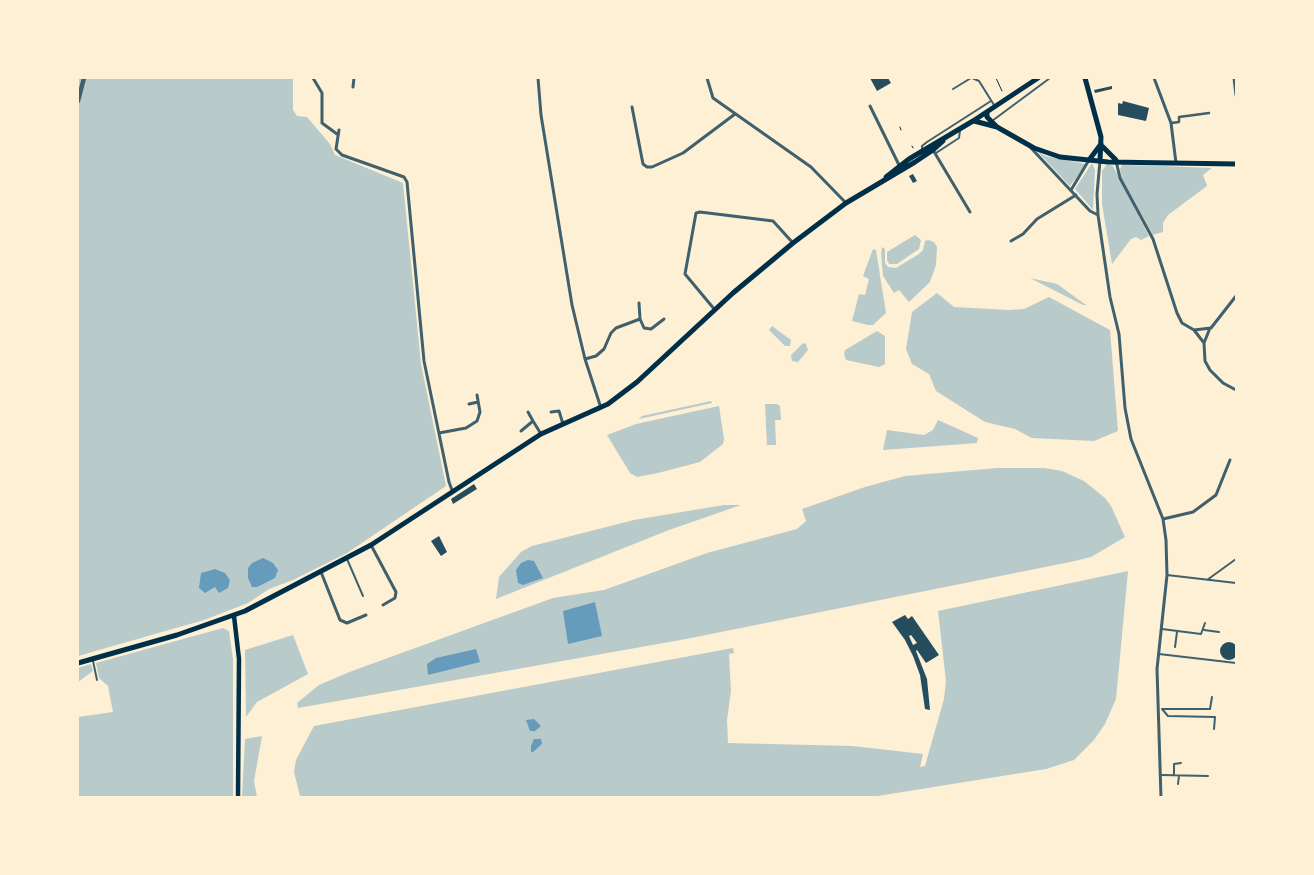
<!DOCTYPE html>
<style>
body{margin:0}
#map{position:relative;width:1314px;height:875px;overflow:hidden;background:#fdf0d5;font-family:Poppins,sans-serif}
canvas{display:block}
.frame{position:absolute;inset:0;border:79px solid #fdf0d5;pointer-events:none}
</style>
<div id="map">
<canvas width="1314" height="875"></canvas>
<div class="frame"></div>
</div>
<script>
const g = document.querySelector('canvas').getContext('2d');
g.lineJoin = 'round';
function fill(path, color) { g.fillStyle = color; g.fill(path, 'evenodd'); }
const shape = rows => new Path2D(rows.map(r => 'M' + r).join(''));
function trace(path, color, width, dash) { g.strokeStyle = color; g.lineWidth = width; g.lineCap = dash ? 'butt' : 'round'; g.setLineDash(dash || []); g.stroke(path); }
fill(shape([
 [78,78,293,78,293,110,297,116,307,117,330,144,335,155,403,183,421,364,446,486,347,553,293,580,269,589,248,603,204,620,78,656],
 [1036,150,1045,156,1086,164,1070,186],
 [1092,163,1095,170,1093,210,1075,189],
 [1107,164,1113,166,1149,236,1141,240,1136,237,1131,239,1112,264,1102,204,1102,171],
 [1122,165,1161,166,1212,168,1203,175,1207,186,1168,215,1163,223,1163,232,1153,235,1121,177,1120,169],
 [915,235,921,240,919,249,897,264,889,264,887,260,887,252],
 [928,240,934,242,937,247,936,265,930,282,909,302,899,290,894,293,883,276,881,253,882,247,885,249,885,263,888,267,896,268,919,254,923,250,925,241],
 [873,249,876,250,886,313,873,325,868,325,852,321,859,294,865,295,869,279,863,276],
 [1030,278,1057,284,1086,305,1083,305],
 [937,293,954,307,1009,310,1024,309,1049,297,1110,330,1118,431,1094,441,1032,438,1015,429,985,422,936,391,929,374,912,364,906,349,912,312],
 [772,326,791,340,790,346,785,346,769,330],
 [877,331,885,336,885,364,879,367,846,360,844,354,845,350],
 [803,343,806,344,808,350,798,362,792,361,791,355],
 [711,401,712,403,639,419,642,416],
 [765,404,777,404,780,406,781,420,775,420,776,445,767,445],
 [719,406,724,439,723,444,700,462,658,473,637,477,630,473,607,435,636,424],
 [938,420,978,438,977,443,883,450,887,430,924,435,933,430],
 [997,468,1044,468,1062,471,1084,481,1105,498,1111,506,1125,537,1091,557,1075,561,686,639,298,708,297,703,319,685,352,671,553,598,604,590,707,553,797,529,806,521,802,509,865,487,905,476],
 [724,505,741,505,669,530,496,599,499,577,521,552,532,546,634,520],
 [1128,571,1116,699,1105,724,1094,740,1074,760,1046,769,865,798,300,796,294,772,296,760,314,726,733,648,734,653,729,654,731,691,727,720,728,743,852,746,923,754,920,767,925,766,944,699,946,681,938,611],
 [223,628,229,631,233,659,233,797,78,797,78,717,113,712,108,686,99,678,96,663],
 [293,635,308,674,257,702,246,717,245,650],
 [91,664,93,671,78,682,78,668],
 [262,736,254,781,257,797,242,797,245,739]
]), '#b9caca');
fill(shape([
 [263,558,273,563,278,570,275,578,257,587,252,587,248,578,248,568,252,563],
 [528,560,534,561,543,578,523,585,518,583,516,570,521,563],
 [215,569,225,573,230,580,228,588,219,593,215,587,205,593,199,588,201,573],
 [595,602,602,636,568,644,563,611],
 [476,649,480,662,428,675,427,664,436,658],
 [534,719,541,726,535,731,530,731,526,720],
 [534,739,541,739,542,744,533,752,531,752,531,746]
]), '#669bbc');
fill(shape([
 [870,78,888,78,891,83,877,91],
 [1112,86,1112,89,1095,93,1094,90],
 [1123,101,1149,108,1146,121,1118,115,1118,103,1122,104],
 [913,174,917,181,913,183,909,176],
 [474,484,477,489,453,504,451,499],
 [439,536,447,552,441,556,431,541],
 [905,615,908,619,912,616,939,655,926,663,917,650,916,651,927,679,930,710,925,709,920,675,913,656,905,640,892,622],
 [911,635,917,643,913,645,909,636],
 '1220 651a9 9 0 1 1 18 0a9 9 0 1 1-18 0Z'
]), '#264d5e');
trace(shape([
 [996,78,1002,91],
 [900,127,901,130],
 [912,146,913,148]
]), '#003049', 1);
trace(shape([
 [972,78,979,81,994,105],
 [953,89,971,78],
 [992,121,1050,78],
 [922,151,922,146,927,142,991,101],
 [936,153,959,138,960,130],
 [347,559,363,596],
 [1167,575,1236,583],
 [1207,580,1236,559],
 [1162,629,1201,634,1205,623],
 [1204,630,1219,632],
 [1175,647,1177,632],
 [1159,654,1236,663],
 [93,661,97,680],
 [1162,709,1168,716,1215,717,1214,729],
 [1162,709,1210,709,1212,697],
 [1162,775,1208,776],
 [1174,775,1174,764,1181,763],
 [1178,784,1179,776]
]), '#3f606c', 2);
trace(shape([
 [1171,123,1179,122,1179,117,1209,113]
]), '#3f606c', 2.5);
trace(shape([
 [313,78,322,93,322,123,337,134],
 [538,78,541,115,572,305,585,359,601,408],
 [707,78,713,98,811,167,846,203],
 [1154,78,1171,123,1176,163],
 [1234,78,1236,95],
 [353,87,354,78],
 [870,106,899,165],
 [632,107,643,164,647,167,652,167,683,153,735,114],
 [339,130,336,149,342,155,404,177,407,182,424,361,449,482,452,490],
 [1031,148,1090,211,1098,215],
 [933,150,970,212],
 [1100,161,1097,194,1098,215,1110,297,1119,334,1125,408,1131,439,1163,519,1166,540,1167,575,1157,669,1161,798],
 [1116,161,1120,178,1153,239,1177,313,1182,323,1194,330,1211,328,1236,296],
 [1071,190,1089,160],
 [1011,241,1023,234,1037,219,1076,195],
 [639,303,640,319,644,328,651,329,664,319],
 [715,310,685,274,696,213,700,212,773,221,793,243],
 [1194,330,1204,343,1205,361,1210,370,1223,383,1236,390],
 [1204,343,1210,328],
 [585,359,596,356,604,349,611,333,616,328,640,319],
 [469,404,478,402],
 [528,412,533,421],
 [551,412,559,411,563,424],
 [521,431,533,421,541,434],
 [439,433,466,428,477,421,480,412,477,395],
 [1163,519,1193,512,1216,495,1230,460],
 [371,545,396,592,395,598,383,605],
 [321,572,340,620,347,623,366,615]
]), '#3f606c', 3);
trace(shape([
 [78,101,84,78]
]), '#3f606c', 4.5);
trace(shape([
 [234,616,239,659,238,798]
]), '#003049', 4.5);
trace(shape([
 [1085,78,1101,137,1100,161],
 [987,112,987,117,997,127,1034,148,1060,157,1108,162,1236,164],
 [974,121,997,127],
 [1103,147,1116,160],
 [1089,160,1101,144],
 [886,177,909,159,973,121,1038,78],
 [78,663,177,635,245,611,371,545,541,434,608,404,637,382,733,293,793,243,846,203,915,162,933,150,943,141]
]), '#003049', 5);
</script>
